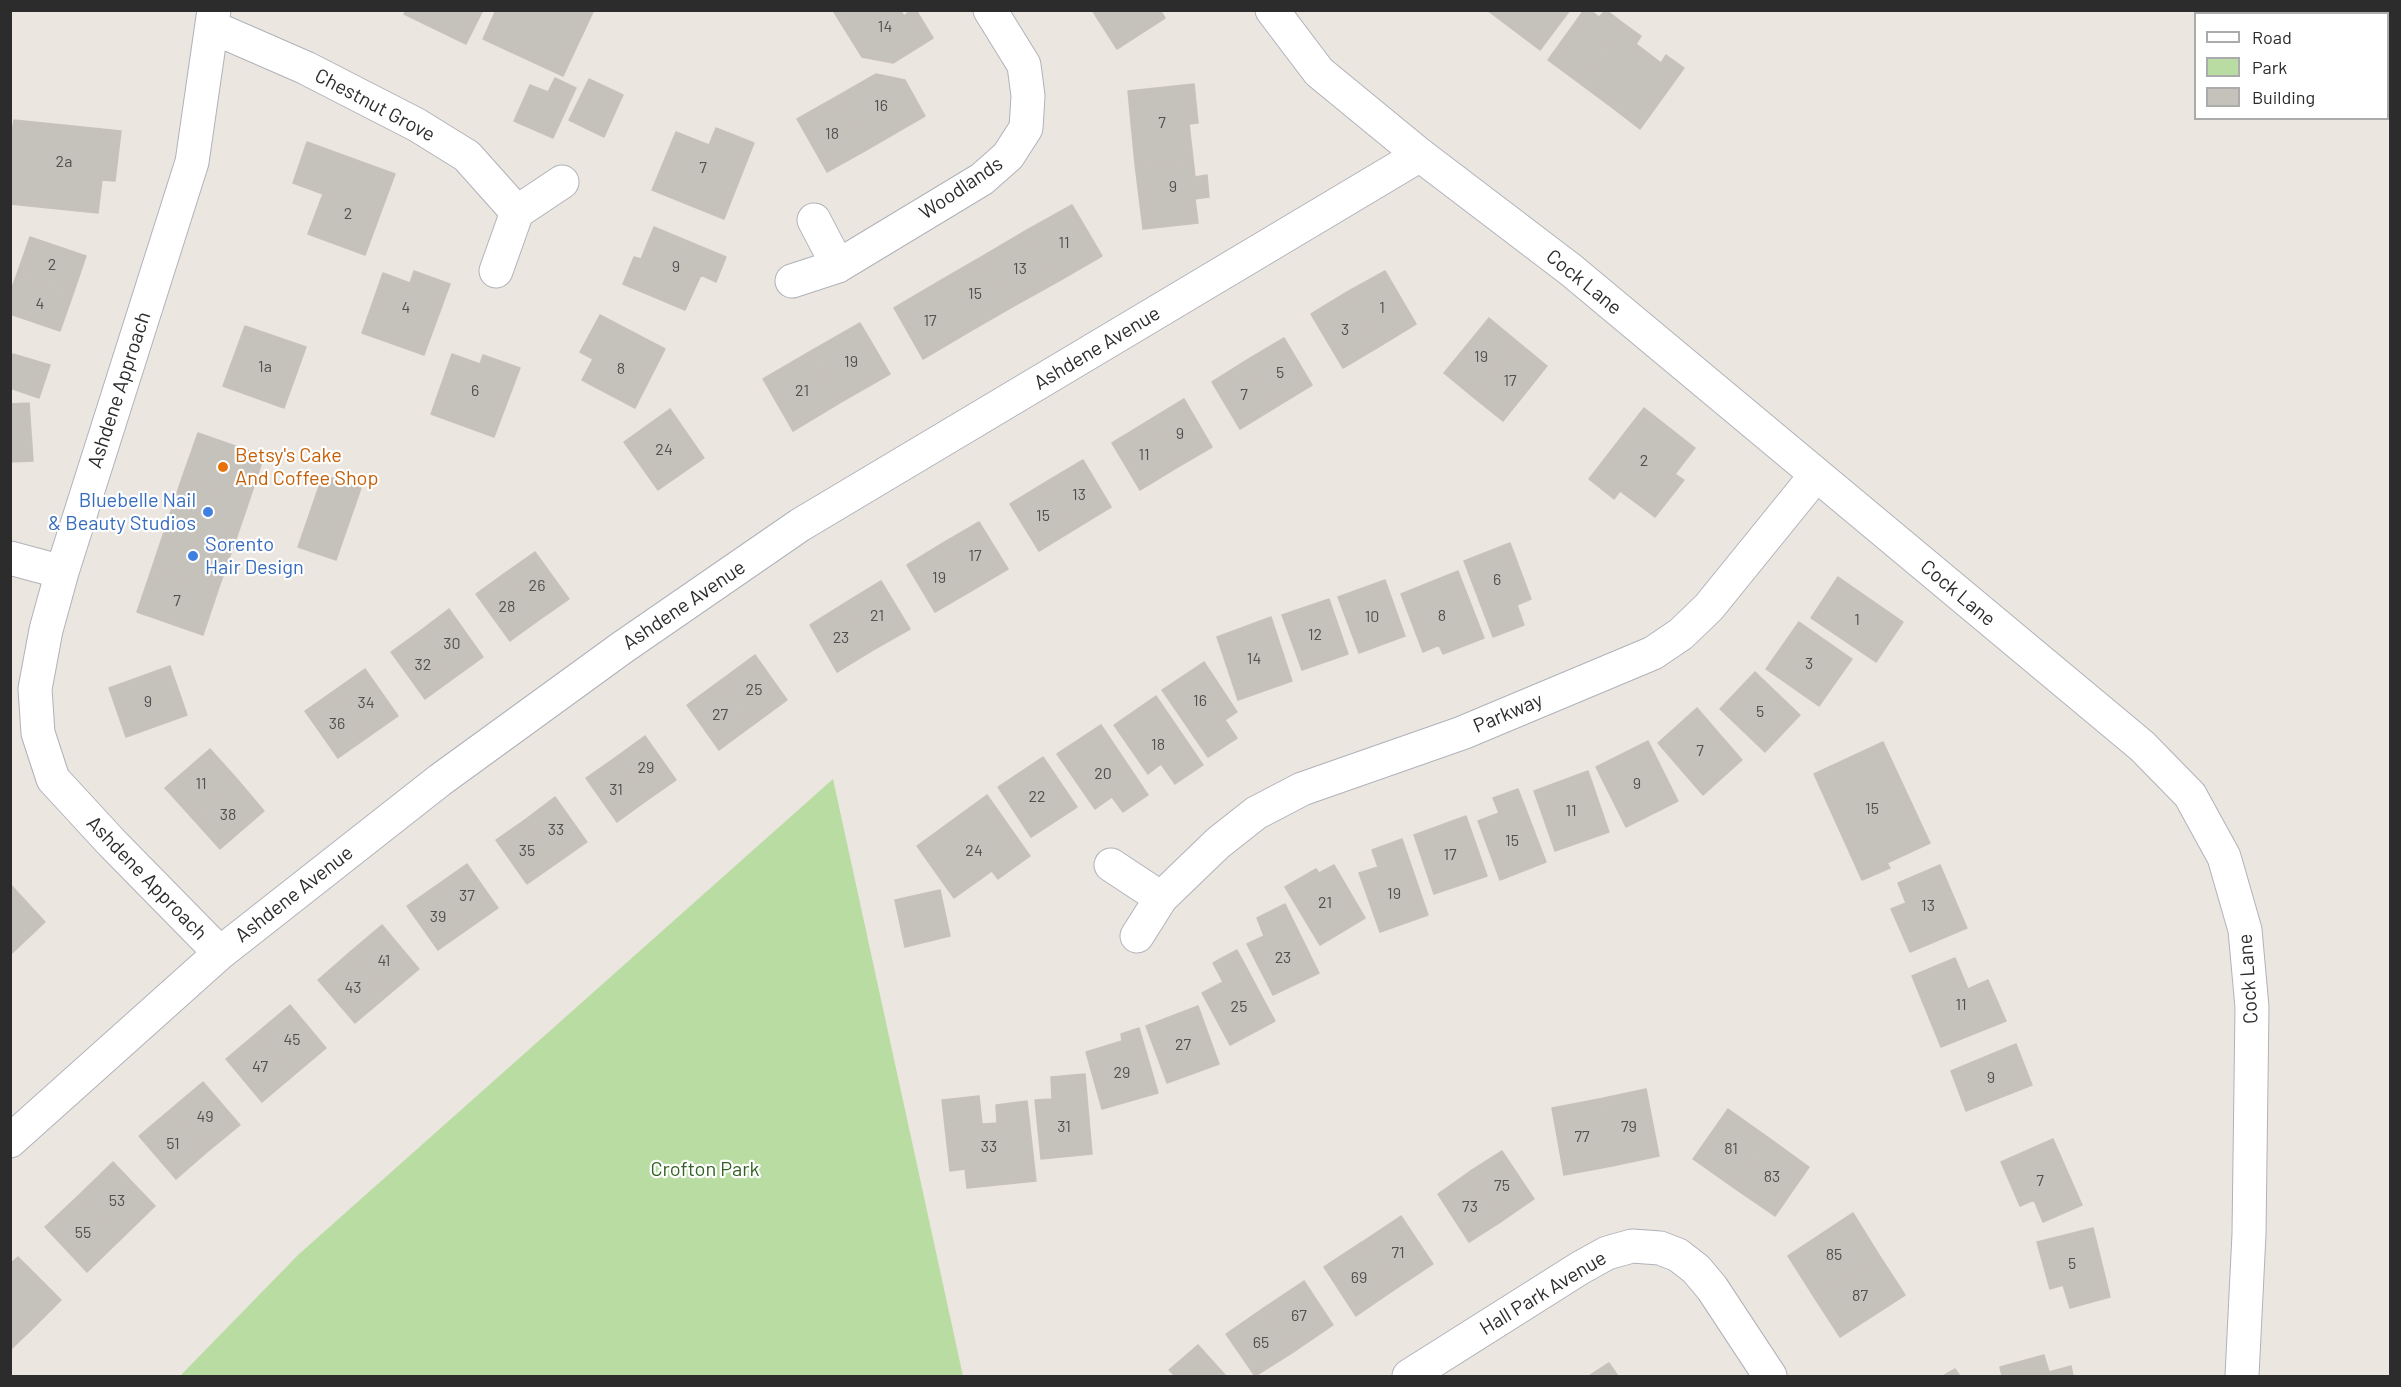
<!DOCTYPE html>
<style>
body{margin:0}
#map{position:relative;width:2401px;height:1387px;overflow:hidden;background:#ece6e0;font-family:Barlow,sans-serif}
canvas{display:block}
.frame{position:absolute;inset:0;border:12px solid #2c2c2c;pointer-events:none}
.legend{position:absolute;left:2194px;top:12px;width:195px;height:108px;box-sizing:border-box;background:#fff;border:2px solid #ababab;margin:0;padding:8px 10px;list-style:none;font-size:18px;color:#2c2c2c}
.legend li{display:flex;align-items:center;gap:12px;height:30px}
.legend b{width:30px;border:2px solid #ababab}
</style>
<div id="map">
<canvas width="2401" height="1387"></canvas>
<div class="frame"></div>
<ul class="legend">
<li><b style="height:8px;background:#fff"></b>Road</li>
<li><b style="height:16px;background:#b9dca3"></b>Park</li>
<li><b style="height:16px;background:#c5c1bb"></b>Building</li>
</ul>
</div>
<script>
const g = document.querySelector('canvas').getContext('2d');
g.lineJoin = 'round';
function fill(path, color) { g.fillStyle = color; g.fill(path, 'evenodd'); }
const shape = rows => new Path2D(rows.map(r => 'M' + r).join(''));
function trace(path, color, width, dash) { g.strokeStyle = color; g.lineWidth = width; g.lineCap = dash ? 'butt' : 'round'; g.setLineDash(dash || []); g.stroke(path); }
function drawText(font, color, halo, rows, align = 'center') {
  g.font = font + ' Barlow,sans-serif'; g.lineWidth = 4.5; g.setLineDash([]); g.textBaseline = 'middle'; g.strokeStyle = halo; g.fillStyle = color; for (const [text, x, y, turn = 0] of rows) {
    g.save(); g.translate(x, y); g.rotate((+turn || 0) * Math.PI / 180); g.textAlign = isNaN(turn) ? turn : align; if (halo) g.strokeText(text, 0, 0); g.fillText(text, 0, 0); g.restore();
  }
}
fill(shape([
 [833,779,963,1376,180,1376,298,1255]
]), '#b9dca3');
const building = shape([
 [406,10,483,10,466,44,404,14,406,10],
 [496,10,594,10,563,76,483,39,496,10],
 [835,10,900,10,904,16,911,10,916,10,933,38,893,63,862,57,834,12,835,10],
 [1092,10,1160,10,1165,18,1117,49,1092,10],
 [1487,10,1570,10,1540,50,1487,10],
 [1584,10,1590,10,1599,17,1606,10,1623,23,1579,83,1548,60,1584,10],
 [1623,23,1641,36,1636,44,1648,53,1610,106,1579,83,1623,23],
 [1648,53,1661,63,1666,55,1684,68,1640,129,1610,106,1648,53],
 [876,74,905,80,925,116,868,149,836,97,876,74],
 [555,78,576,88,553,138,514,121,530,85,548,92,555,78],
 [589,79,623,95,604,137,569,120,589,79],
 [1194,84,1198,123,1189,124,1193,159,1135,164,1128,91,1194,84],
 [836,97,868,149,827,172,797,119,836,97],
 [14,120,121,131,115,181,102,180,98,213,10,204,10,145,14,120],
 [716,128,754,143,724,219,652,190,676,132,709,145,716,128],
 [307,142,395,174,365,255,308,234,323,194,293,183,307,142],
 [1193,159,1195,177,1207,175,1209,197,1195,199,1198,223,1143,229,1135,164,1193,159],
 [1072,205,1102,256,1057,282,1027,230,1072,205],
 [654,227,726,257,716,282,701,275,685,310,623,284,634,257,641,259,654,227],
 [1027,230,1057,282,1012,307,983,256,1027,230],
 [30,237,86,256,73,294,17,274,30,237],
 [983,256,1012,307,967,333,938,282,983,256],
 [414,271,450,284,424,355,362,333,383,273,410,283,414,271],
 [1385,271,1416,324,1380,346,1347,292,1385,271],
 [17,274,73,294,60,331,10,314,10,293,17,274],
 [938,282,967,333,923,359,894,308,938,282],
 [1347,292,1380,346,1343,368,1311,314,1347,292],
 [600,315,665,349,635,408,582,380,593,359,580,352,600,315],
 [1489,318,1518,342,1473,397,1444,373,1489,318],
 [860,323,890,374,841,402,811,351,860,323],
 [245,326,306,347,284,408,223,386,245,326],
 [1284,338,1312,385,1276,407,1247,360,1284,338],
 [1518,342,1547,366,1503,421,1473,397,1518,342],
 [811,351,841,402,793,431,763,379,811,351],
 [13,354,50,365,39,398,10,388,10,362,13,354],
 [452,354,480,364,483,355,520,368,494,437,431,414,452,354],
 [1247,360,1276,407,1240,429,1212,382,1247,360],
 [1184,399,1212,447,1176,468,1148,421,1184,399],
 [29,403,33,461,10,462,10,404,29,403],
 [1644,408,1695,448,1675,474,1684,480,1655,517,1620,491,1614,499,1589,479,1644,408],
 [670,409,704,458,658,490,624,442,670,409],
 [1148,421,1176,468,1140,490,1112,443,1148,421],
 [198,433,264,456,249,501,182,478,198,433],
 [1083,460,1111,507,1075,529,1046,482,1083,460],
 [323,475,361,488,336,560,298,547,323,475],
 [182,478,249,501,234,545,167,523,182,478],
 [1046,482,1075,529,1039,551,1010,504,1046,482],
 [979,522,1008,569,971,591,943,543,979,522],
 [167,523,234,545,218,590,152,568,167,523],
 [943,543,971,591,935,612,907,565,943,543],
 [1510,543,1531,599,1517,605,1524,625,1493,637,1464,561,1510,543],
 [535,552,569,599,539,620,505,573,535,552],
 [152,568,218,590,203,635,137,612,152,568],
 [1458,571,1484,638,1443,654,1439,645,1423,652,1401,594,1458,571],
 [505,573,539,620,510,641,476,594,505,573],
 [1838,577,1903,622,1876,662,1811,618,1838,577],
 [1385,580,1405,636,1359,653,1338,597,1385,580],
 [881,581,910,629,873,650,845,603,881,581],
 [1329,599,1348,654,1302,670,1282,615,1329,599],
 [845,603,873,650,837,672,810,625,845,603],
 [449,609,483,657,454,678,420,631,449,609],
 [1271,617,1292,681,1238,700,1217,637,1271,617],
 [1799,622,1852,659,1819,706,1766,669,1799,622],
 [420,631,454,678,425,699,391,652,420,631],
 [755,655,787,700,753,725,721,680,755,655],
 [1204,662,1237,712,1225,720,1237,738,1208,757,1162,690,1204,662],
 [170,666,187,715,126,737,109,688,170,666],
 [365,669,398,716,368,737,335,690,365,669],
 [1755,672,1800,715,1765,752,1720,709,1755,672],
 [721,680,753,725,719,750,687,705,721,680],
 [335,690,368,737,338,758,305,711,335,690],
 [1156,696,1203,765,1175,784,1161,764,1148,774,1114,725,1156,696],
 [1697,708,1742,760,1703,795,1658,743,1697,708],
 [1101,725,1148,795,1123,812,1112,797,1095,809,1057,754,1101,725],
 [645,736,676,780,646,801,616,757,645,736],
 [1648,741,1678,801,1626,827,1596,767,1648,741],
 [1883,742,1930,843,1887,863,1890,868,1862,880,1814,774,1883,742],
 [210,749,237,779,193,819,165,788,210,749],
 [616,757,646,801,617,822,586,778,616,757],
 [1043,757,1077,807,1031,837,998,787,1043,757],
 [1588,771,1609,832,1555,851,1534,791,1588,771],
 [237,779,264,811,220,849,193,819,237,779],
 [1518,789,1546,862,1500,880,1478,821,1499,813,1493,798,1518,789],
 [987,795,1030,856,998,879,992,871,954,898,917,846,987,795],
 [555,797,587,842,557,863,526,819,555,797],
 [1466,816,1487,876,1434,894,1414,835,1466,816],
 [526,819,557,863,527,884,496,840,526,819],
 [1402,839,1428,915,1380,932,1359,873,1378,867,1372,850,1402,839],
 [467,864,498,908,468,929,437,885,467,864],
 [1334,865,1365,918,1320,945,1285,887,1316,869,1319,873,1334,865],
 [1940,865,1967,928,1910,952,1891,909,1906,903,1898,883,1940,865],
 [10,884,45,922,10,955,10,884],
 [437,885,468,929,438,950,407,906,437,885],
 [940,890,950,936,905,947,895,900,940,890],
 [1285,904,1319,973,1273,995,1247,944,1264,936,1257,918,1285,904],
 [382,925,419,969,387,996,350,952,382,925],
 [1237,950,1275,1021,1230,1045,1202,993,1223,982,1213,963,1237,950],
 [350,952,387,996,355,1023,318,980,350,952],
 [1955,958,1968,989,1988,980,2006,1021,1941,1047,1912,976,1955,958],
 [290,1005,326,1048,294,1075,258,1032,290,1005],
 [1198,1006,1219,1064,1167,1083,1146,1026,1198,1006],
 [1139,1028,1158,1093,1102,1109,1086,1052,1122,1041,1121,1034,1139,1028],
 [258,1032,294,1075,262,1102,226,1059,258,1032],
 [2016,1044,2032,1085,1966,1111,1951,1071,2016,1044],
 [1085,1074,1092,1154,1041,1159,1035,1100,1052,1099,1051,1077,1085,1074],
 [203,1082,240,1125,207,1152,171,1109,203,1082],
 [1646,1089,1659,1156,1612,1166,1599,1099,1646,1089],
 [979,1096,982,1124,997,1123,996,1105,1027,1101,1036,1181,967,1188,965,1169,950,1171,942,1100,979,1096],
 [1599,1099,1612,1166,1564,1175,1552,1108,1599,1099],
 [171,1109,207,1152,176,1179,139,1136,171,1109],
 [1728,1109,1769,1138,1734,1188,1693,1159,1728,1109],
 [1769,1138,1809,1167,1775,1216,1734,1188,1769,1138],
 [2053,1139,2082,1205,2043,1222,2034,1200,2020,1206,2001,1162,2053,1139],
 [1502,1151,1534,1199,1502,1221,1469,1172,1502,1151],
 [113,1162,155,1206,121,1239,79,1195,113,1162],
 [1469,1172,1502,1221,1469,1242,1438,1194,1469,1172],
 [79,1195,121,1239,87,1272,45,1227,79,1195],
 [1853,1213,1879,1255,1814,1297,1788,1256,1853,1213],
 [1401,1216,1433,1264,1394,1290,1362,1242,1401,1216],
 [2093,1228,2110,1297,2070,1308,2063,1285,2050,1289,2037,1242,2093,1228],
 [1362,1242,1394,1290,1356,1316,1324,1267,1362,1242],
 [1879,1255,1905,1295,1840,1337,1814,1297,1879,1255],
 [18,1257,61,1300,28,1333,10,1316,10,1264,18,1257],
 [1304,1281,1333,1325,1295,1351,1265,1307,1304,1281],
 [1265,1307,1295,1351,1255,1376,1226,1334,1265,1307],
 [10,1316,28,1333,10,1350,10,1316],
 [1198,1345,1226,1376,1175,1376,1169,1370,1198,1345],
 [2044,1355,2049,1372,2071,1366,2073,1376,2002,1376,2000,1367,2044,1355],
 [1609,1363,1618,1376,1589,1376,1609,1363],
 [1955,1369,1960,1376,1943,1376,1955,1369]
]);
fill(building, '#c5c1bb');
trace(building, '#c7c2ba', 1.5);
const minor = shape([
 [214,10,192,162,62,572,46,630,35,689,38,733,53,779,112,843,220,953],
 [212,27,306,68,417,125,467,156,517,212,496,271],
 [517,212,562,182],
 [814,220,838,266],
 [792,281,838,266,982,179,1008,156,1026,128,1028,96,1024,65,990,10],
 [10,558,62,572],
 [1111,865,1161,898],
 [1137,936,1161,898,1218,843,1256,813,1302,789,1462,733,1653,653,1681,634,1709,607,1816,475],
 [10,1141,220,953,440,780,623,647,800,525,1420,155],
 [1409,1376,1580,1268,1607,1253,1632,1246,1660,1248,1678,1255,1696,1269,1712,1288,1770,1376]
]);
const secondary = shape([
 [1272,10,1319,72,1420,155,1571,270,2142,746,2190,795,2224,857,2245,930,2252,1007,2249,1234,2242,1376]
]);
trace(minor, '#b0b2ba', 35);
trace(secondary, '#b0b2ba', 35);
trace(minor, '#fff', 33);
trace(secondary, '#fff', 33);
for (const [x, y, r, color] of [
 [223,467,6,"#e8710a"],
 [208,512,6,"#3f7fe0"],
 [193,556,6,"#3f7fe0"]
]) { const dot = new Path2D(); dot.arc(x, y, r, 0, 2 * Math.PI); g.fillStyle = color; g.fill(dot); trace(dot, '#fff', 2); }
drawText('16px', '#525150', null, [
 ["14",885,27],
 ["16",881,106],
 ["7",1162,123],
 ["18",832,134],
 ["2a",64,162],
 ["7",703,168],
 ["9",1173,187],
 ["2",348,214],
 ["11",1064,243],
 ["2",52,265],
 ["9",676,267],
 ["13",1020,269],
 ["15",975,294],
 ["4",40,304],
 ["4",406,308],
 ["1",1382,308],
 ["17",930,321],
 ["3",1345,330],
 ["19",1481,357],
 ["19",851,362],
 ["1a",265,367],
 ["8",621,369],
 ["5",1280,373],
 ["17",1510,381],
 ["6",475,391],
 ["21",802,391],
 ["7",1244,395],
 ["9",1180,434],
 ["24",664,450],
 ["11",1144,455],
 ["2",1644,461],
 ["13",1079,495],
 ["15",1043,516],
 ["17",975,556],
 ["19",939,578],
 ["6",1497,580],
 ["26",537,586],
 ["7",177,601],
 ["28",507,607],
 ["21",877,616],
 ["8",1442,616],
 ["10",1372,617],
 ["1",1857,620],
 ["12",1315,635],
 ["23",841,638],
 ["30",452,644],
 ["14",1254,659],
 ["3",1809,664],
 ["32",423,665],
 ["25",754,690],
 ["16",1200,701],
 ["9",148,702],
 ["34",366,703],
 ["5",1760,712],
 ["27",720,715],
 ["36",337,724],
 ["18",1158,745],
 ["7",1700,751],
 ["29",646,768],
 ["20",1103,774],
 ["11",201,784],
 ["9",1637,784],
 ["31",616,790],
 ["22",1037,797],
 ["15",1872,809],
 ["11",1571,811],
 ["38",228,815],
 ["33",556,830],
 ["15",1512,841],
 ["35",527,851],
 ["24",974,851],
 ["17",1450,855],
 ["19",1394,894],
 ["37",467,896],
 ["21",1325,903],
 ["13",1928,906],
 ["39",438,917],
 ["23",1283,958],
 ["41",384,961],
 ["43",353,988],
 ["11",1961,1005],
 ["25",1239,1007],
 ["45",292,1040],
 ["27",1183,1045],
 ["47",260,1067],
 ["29",1122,1073],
 ["9",1991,1078],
 ["49",205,1117],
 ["31",1064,1127],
 ["79",1629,1127],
 ["77",1582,1137],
 ["51",173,1144],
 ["33",989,1147],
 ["81",1731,1149],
 ["83",1772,1177],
 ["7",2040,1181],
 ["75",1502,1186],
 ["53",117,1201],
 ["73",1470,1207],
 ["55",83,1233],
 ["71",1398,1253],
 ["85",1834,1255],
 ["5",2072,1264],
 ["69",1359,1278],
 ["87",1860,1296],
 ["67",1299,1316],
 ["65",1261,1343]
]);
drawText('20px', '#2c2c2c', '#fff', [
 ["Chestnut Grove",375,105,28],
 ["Woodlands",961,188,-34],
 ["Cock Lane",1584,282,39],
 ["Ashdene Avenue",1097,348,-31],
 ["Ashdene Approach",119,390,-72],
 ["Cock Lane",1958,593,40],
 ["Ashdene Avenue",684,605,-34],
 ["Parkway",1508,713,-23],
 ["Ashdene Approach",147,878,46],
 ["Ashdene Avenue",294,894,-38],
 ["Cock Lane",2248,979,-94],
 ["Hall Park Avenue",1543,1293,-31]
]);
drawText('20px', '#c56008', '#fff', [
 ["Betsy's Cake",235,455],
 ["And Coffee Shop",235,478]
], 'left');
drawText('20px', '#366cbe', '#fff', [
 ["Bluebelle Nail",196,500],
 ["& Beauty Studios",196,523],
 ["Sorento",205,544,"left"],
 ["Hair Design",205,567,"left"]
], 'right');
drawText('20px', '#336123', '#fff', [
 ["Crofton Park",705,1169]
]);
</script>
